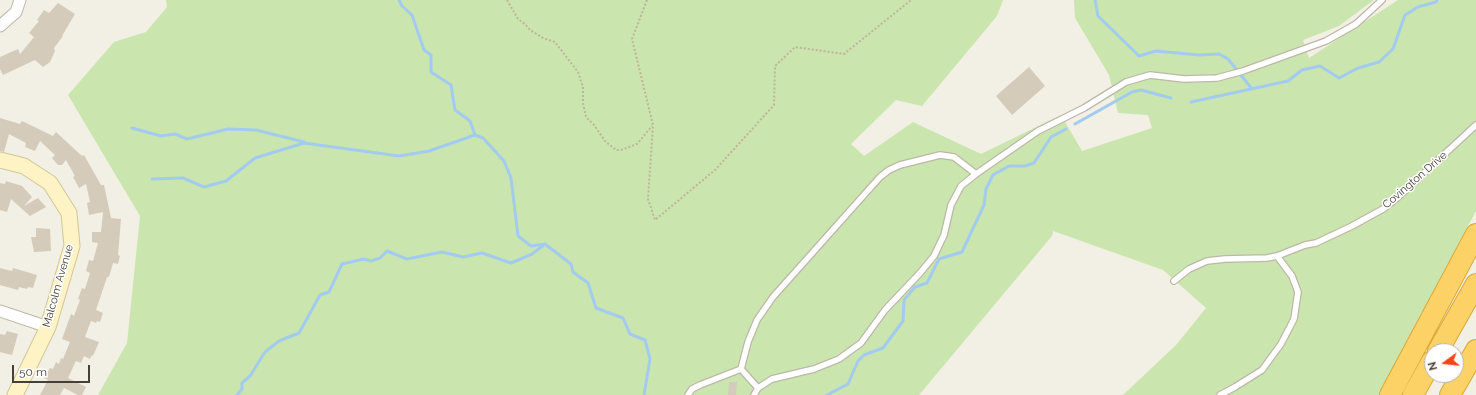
<!DOCTYPE html>
<style>
body{margin:0}
#map{position:relative;width:1476px;height:395px;overflow:hidden;background:#f2efe5;font-family:Raleway,sans-serif}
canvas{display:block}
.north{position:absolute;left:1424px;top:343px;width:40px;height:40px;box-sizing:border-box;background:#fff;border:1px solid #b5b2ae;border-radius:50%;rotate:255deg;font-size:11px;font-weight:700;line-height:16px;text-align:center;color:#453f35}
.north::after{content:'';display:block;margin:auto;width:14px;height:18px;background:#f74518;clip-path:polygon(50% 0,100% 100%,50% 72%,0 100%)}
.scale{position:absolute;left:12px;top:365px;width:78px;height:18px;box-sizing:border-box;border:2px solid #453f35;border-top:0;padding-left:5px;font-size:12px;line-height:14px;white-space:nowrap;color:#453f35;-webkit-text-stroke:3px #fff;paint-order:stroke}
</style>
<div id="map">
<canvas width="1476" height="395"></canvas>
<div class="north">N</div>
<div class="scale">50 m</div>
</div>
<script>
const g = document.querySelector('canvas').getContext('2d');
g.lineJoin = 'round';
function fill(path, color) { g.fillStyle = color; g.fill(path, 'evenodd'); }
const shape = rows => new Path2D(rows.map(r => 'M' + r).join(''));
function trace(path, color, width, dash) { g.strokeStyle = color; g.lineWidth = width; g.lineCap = dash ? 'butt' : 'round'; g.setLineDash(dash || []); g.stroke(path); }
function drawText(font, color, halo, rows, align = 'center') {
  g.font = font + ' Raleway,sans-serif'; g.lineWidth = 3; g.setLineDash([]); g.textBaseline = 'middle'; g.strokeStyle = halo; g.fillStyle = color; for (const [text, x, y, turn = 0] of rows) {
    g.save(); g.translate(x, y); g.rotate((+turn || 0) * Math.PI / 180); g.textAlign = isNaN(turn) ? turn : align; if (halo) g.strokeText(text, 0, 0); g.fillText(text, 0, 0); g.restore();
  }
}
fill(shape([
 [166,0,1003,0,997,16,922,106,896,100,851,144,864,156,913,122,981,154,1061,115,1082,151,1152,128,1148,115,1118,113,1109,75,1075,18,1074,0,1374,0,1339,26,1303,40,1309,58,1398,0,1476,0,1476,211,1438,282,1381,395,1123,395,1176,345,1206,308,1163,270,1053,231,1052,236,919,395,98,395,127,343,140,216,68,95,114,42,146,32,167,7]
]), '#cae6ae');
trace(shape([
 [399,0,402,6,412,15,424,50,431,55,431,72,451,85,455,110,470,121,475,135,483,138,504,161,511,178,518,236,531,246,545,244,571,264,573,272,588,283,596,308,623,318,630,334,645,340,650,359,644,395],
 [1095,0,1098,16,1139,56,1156,51,1199,55,1219,54,1228,59,1252,89],
 [1191,102,1288,81,1302,70,1320,66,1339,78,1358,68,1379,62,1393,49,1405,15,1418,7,1436,2,1437,0],
 [1075,124,1132,92,1141,90,1171,98],
 [132,128,161,136,175,134,187,139,228,129,256,130,304,142],
 [152,179,183,178,204,187,226,181,255,158,304,143,399,156,429,151,475,135],
 [237,395,242,389,242,383,250,376,265,352,279,341,299,333,320,295,329,292,342,264,364,259,371,261,380,258,387,251,407,259,442,252,463,257,482,253,511,263,532,254,544,245],
 [827,395,848,384,858,361,864,355,883,348,903,321,904,300,915,287,927,283,939,259,962,252,984,205,986,189,993,175,1009,166,1025,166,1034,163,1051,137,1066,129]
]), '#a2cbef', 3);
fill(shape([
 [58,3,75,14,62,36,63,36,54,48,55,51,50,62,43,67,35,60,3,75,0,69,0,57,18,49,20,54,34,37,29,33,39,21,37,20,44,10,49,13],
 [1029,67,1045,86,1012,115,996,96],
 [0,118,20,124,22,121,53,136,56,132,82,156,84,155,101,185,104,185,111,218,121,219,118,255,120,256,118,264,113,263,109,277,107,277,96,310,103,313,100,322,97,321,96,323,91,321,85,337,99,342,93,356,92,355,90,359,84,356,81,363,76,361,68,378,86,387,82,395,78,395,64,388,60,395,40,395,48,380,44,378,50,368,53,369,56,362,59,364,61,358,63,359,70,342,62,339,71,314,74,316,80,300,78,299,82,288,85,289,90,273,86,271,89,260,93,261,98,243,92,242,92,232,101,232,103,212,89,215,87,203,90,202,86,184,79,188,73,177,75,176,66,160,62,165,58,165,52,158,55,155,40,141,35,151,25,147,26,143,9,134,4,152,0,151],
 [6,181,22,186,32,197,24,206,38,198,46,207,30,216,11,199,7,212,0,210,0,183,5,184],
 [36,228,50,229,51,251,34,252,31,237,36,237],
 [0,268,12,271,13,268,37,275,33,288,28,287,27,289,19,287,18,290,0,285],
 [7,331,18,334,12,355,0,352,0,334,5,335],
 [729,382,737,382,736,395,728,395]
]), '#d4cbbb');
const lane = shape([
 [1174,281,1189,269,1207,261,1225,259,1267,258,1277,256,1305,245,1316,243,1352,226,1383,209,1397,198,1476,125],
 [741,369,758,388],
 [688,395,692,389,700,385,741,369,748,342,757,320,773,297,880,177,889,170,900,165,940,155,954,157,976,174],
 [754,395,758,388,772,379,814,369,839,359,861,343,885,310,920,273,934,256,944,235,951,205,961,186,976,174,1038,131,1084,108,1126,82,1150,75,1184,79,1217,78,1243,71,1326,41,1356,24,1382,0],
 [1220,395,1235,387,1262,370,1281,344,1294,319,1298,292,1292,276,1277,256]
]);
const street = shape([
 [0,26,16,12,20,0],
 [0,311,48,327]
]);
const secondary = shape([
 [0,160,24,166,50,183,69,213,72,246,48,327,15,395]
]);
const highway = shape([
 [1438,351,1476,284],
 [1390,395,1476,234],
 [1413,395,1432,361],
 [1450,395,1476,350]
]);
trace(lane, '#beb7a8', 8);
trace(street, '#beb7a8', 13);
trace(secondary, '#d2c595', 17);
trace(highway, '#dba737', 22);
trace(shape([
 [507,0,518,19,526,25,530,30,543,38,555,42,578,72,583,87,583,103,586,117,594,125,605,141,616,150,621,150,637,144,652,126],
 [647,0,632,39,653,125,648,199,655,220,715,170,774,105,775,66,795,47,844,54,911,0]
]), '#bfb499', 2, [2, 2]);
trace(lane, '#fff', 5.5);
trace(street, '#fff', 11);
trace(secondary, '#fef3c4', 15);
trace(highway, '#fcd267', 20);
drawText('11px', '#453f35', '#fff', [
 ["Covington Drive",1415,180,-41],
 ["Malcolm Avenue",58,286,-74]
]);
</script>
